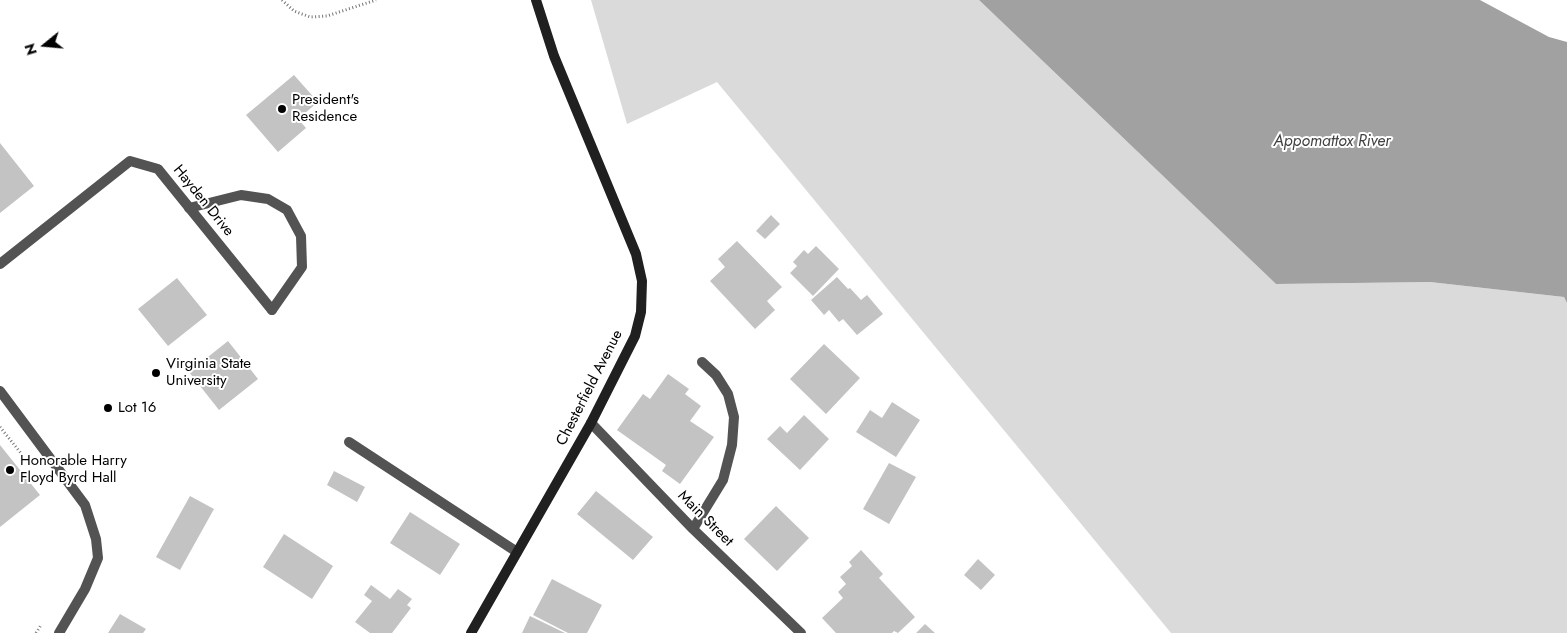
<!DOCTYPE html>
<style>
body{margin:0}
#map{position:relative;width:1567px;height:633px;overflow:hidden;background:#fff;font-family:Jost,sans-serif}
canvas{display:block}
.north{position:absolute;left:20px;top:20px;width:50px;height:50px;-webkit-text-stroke:4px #fff;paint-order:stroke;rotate:253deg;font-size:14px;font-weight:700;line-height:20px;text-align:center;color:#000}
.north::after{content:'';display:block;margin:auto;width:18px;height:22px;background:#000;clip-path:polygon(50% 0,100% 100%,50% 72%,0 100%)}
</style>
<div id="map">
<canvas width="1567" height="633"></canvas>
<div class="north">N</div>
</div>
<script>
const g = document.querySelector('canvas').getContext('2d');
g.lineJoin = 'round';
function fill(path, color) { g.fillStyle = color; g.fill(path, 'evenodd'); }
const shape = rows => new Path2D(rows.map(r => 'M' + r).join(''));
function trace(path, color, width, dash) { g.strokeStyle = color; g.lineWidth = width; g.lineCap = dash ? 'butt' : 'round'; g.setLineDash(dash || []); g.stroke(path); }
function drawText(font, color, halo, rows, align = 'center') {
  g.font = font + ' Jost,sans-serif'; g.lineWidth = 4; g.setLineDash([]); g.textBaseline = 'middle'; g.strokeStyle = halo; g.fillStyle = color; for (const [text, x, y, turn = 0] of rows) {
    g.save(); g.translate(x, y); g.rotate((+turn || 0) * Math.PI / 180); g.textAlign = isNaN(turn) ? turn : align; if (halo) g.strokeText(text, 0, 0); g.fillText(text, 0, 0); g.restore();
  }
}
fill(shape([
 [591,0,979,0,1276,284,1430,282,1564,297,1567,303,1567,633,1171,633,717,82,627,124]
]), '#dadada');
fill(shape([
 [979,0,1480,0,1549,37,1567,42,1567,303,1564,297,1430,282,1276,284]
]), '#a1a1a1');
fill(shape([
 [294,75,318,102,298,119,306,128,278,152,246,115],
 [0,143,34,186,0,213],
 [771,215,780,224,765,239,756,231],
 [737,241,782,287,767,301,775,310,755,329,710,281,725,267,718,259],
 [816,246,839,269,813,296,790,273,797,266,793,262,804,250,808,254],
 [837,277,848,289,850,288,861,300,867,295,883,314,857,335,843,319,839,322,829,310,824,315,811,300],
 [177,278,207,315,168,346,138,309],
 [228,341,258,379,219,410,189,372],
 [824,344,860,378,826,414,790,379],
 [668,374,689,389,685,394,701,406,690,421,714,437,680,484,662,471,666,465,617,430,643,394,650,399],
 [892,402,920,420,896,457,856,432,870,410,882,418],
 [804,415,829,439,800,470,767,439,780,426,787,433],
 [0,445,40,495,0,527],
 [889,463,916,477,889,524,863,509],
 [334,471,365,487,357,502,327,485],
 [596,491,653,537,633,560,577,514],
 [190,496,214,509,180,570,156,557],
 [776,506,809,538,777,571,744,539],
 [410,512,460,544,440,575,390,543],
 [284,534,333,566,312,599,263,567],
 [861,550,883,574,879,578,915,617,898,633,894,631,892,633,836,633,822,618,843,598,838,592,846,584,840,577,852,566,849,562],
 [978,559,995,575,981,590,964,575],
 [552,579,602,605,587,633,568,633,533,615],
 [371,585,390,599,398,589,412,599,407,605,411,608,392,633,370,633,355,622,372,601,364,595],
 [120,614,146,629,143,633,108,633],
 [530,616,565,633,522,633],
 [925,624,935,633,916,633]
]), '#c3c3c3');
trace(shape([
 [282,0,294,11,310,17,327,16,376,0],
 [0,427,24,457],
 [36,633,41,625]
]), '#757575', 3, [1, 2.5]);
trace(shape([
 [189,208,241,195,268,199,287,210,301,236,302,267,272,310],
 [349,442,517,552]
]), '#535353', 10);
trace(shape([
 [0,264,130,161,158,169,272,310],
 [0,391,85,505,96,539,98,558,85,589,59,633],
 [591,423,693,529,801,633],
 [693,529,723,480,732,445,734,417,728,394,716,375,702,362]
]), '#535353', 10);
trace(shape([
 [471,633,591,423,635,336,641,312,642,281,636,254,554,56,536,0]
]), '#202020', 10);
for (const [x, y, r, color] of [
 [282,109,5,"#000"],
 [156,373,5,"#000"],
 [108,408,5,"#000"],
 [10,470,5,"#000"]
]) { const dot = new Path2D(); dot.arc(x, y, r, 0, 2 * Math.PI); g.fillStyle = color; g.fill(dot); trace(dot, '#fff', 2); }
drawText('15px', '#000', '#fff', [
 ["President's",292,100],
 ["Residence",292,117],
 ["Virginia State",166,364],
 ["University",166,381],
 ["Lot 16",118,408],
 ["Honorable Harry",20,461],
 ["Floyd Byrd Hall",20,478]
], 'left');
drawText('15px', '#000', '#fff', [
 ["Hayden Drive",203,201,51],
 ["Chesterfield Avenue",590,388,-63],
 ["Main Street",705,519,45]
]);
drawText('italic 16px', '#424242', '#fff', [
 ["Appomattox River",1332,142]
]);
</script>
